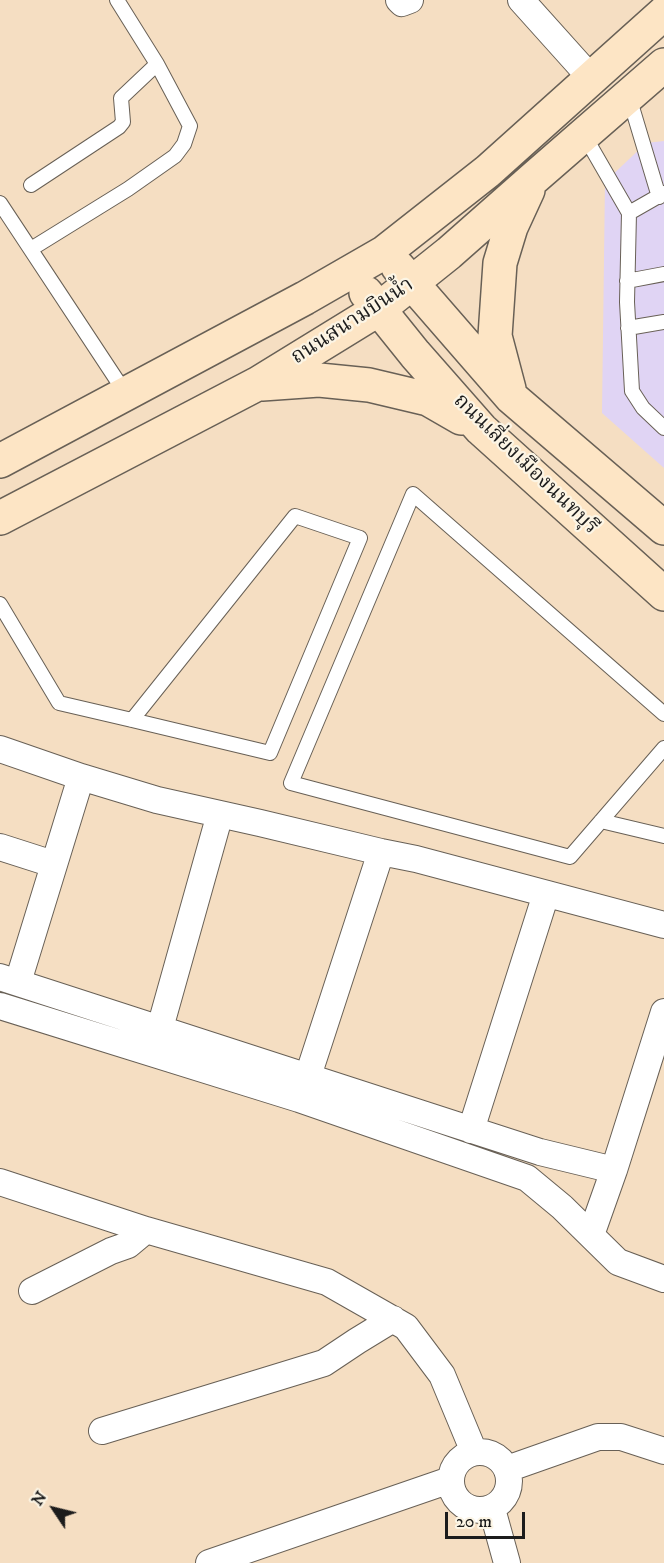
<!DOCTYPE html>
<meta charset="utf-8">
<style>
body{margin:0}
#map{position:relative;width:664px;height:1563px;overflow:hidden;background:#f5dec2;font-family:"IM FELL DW Pica",serif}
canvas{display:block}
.north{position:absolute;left:24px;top:1479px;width:60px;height:60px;-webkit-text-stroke:4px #fcf5e5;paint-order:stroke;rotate:305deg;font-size:16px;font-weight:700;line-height:24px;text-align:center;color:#1c1c1c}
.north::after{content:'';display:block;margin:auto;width:21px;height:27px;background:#1c1c1c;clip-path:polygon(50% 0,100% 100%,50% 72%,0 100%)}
.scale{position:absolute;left:445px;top:1512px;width:80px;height:27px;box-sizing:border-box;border:3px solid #1c1c1c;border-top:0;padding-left:8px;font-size:18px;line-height:21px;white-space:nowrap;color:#1c1c1c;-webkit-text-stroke:4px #fcf5e5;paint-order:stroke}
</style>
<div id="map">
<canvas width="664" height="1563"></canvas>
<div class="north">N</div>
<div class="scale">20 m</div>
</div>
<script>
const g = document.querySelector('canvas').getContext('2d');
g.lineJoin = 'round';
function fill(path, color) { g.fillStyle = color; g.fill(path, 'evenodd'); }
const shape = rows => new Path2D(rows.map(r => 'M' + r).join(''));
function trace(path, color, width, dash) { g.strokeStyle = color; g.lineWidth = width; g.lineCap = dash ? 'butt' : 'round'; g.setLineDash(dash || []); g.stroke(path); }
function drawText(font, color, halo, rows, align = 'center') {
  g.font = font + ' "IM FELL DW Pica","Noto Serif Thai",serif'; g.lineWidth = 4.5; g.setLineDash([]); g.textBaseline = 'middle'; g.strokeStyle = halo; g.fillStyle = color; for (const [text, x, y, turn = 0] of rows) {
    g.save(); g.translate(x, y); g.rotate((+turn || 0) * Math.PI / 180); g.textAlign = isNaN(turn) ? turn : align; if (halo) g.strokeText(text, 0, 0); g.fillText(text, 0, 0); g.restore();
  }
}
fill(shape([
 [664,141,664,468,602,413,605,182,646,143]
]), '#e0d4f4');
const lane = shape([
 [629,97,659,197],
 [584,135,629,213],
 [31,185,119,127,123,122,121,98,157,64],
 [664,193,629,213,627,302,632,391,643,408,664,428],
 [0,203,126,394],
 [31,249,128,189,175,156,184,144,190,126,157,64,117,0],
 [627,281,664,274],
 [628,328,664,322],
 [0,604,59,703,132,720,270,753,360,538,295,516,132,720],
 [664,714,413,494,291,783,570,857,664,748],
 [601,821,664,836]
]);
const street = shape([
 [399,0,402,3,410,0],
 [521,0,591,78],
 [0,749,81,777,157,800,260,823,381,852,416,859,664,925],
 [0,847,53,864],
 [0,977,540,1152,614,1170],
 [18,982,81,777],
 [0,1006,299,1099,527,1178,562,1207,618,1262,664,1279],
 [160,1028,220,814],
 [303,1090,308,1076,381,852],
 [471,1130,546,894],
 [0,1182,146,1230,327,1282,406,1327,442,1375,474,1452],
 [591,1235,614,1170,664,1012],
 [32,1291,111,1251,128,1245,146,1230],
 [102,1431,324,1363,357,1341,393,1319],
 '451 1481a29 29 0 1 1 58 0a29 29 0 1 1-58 0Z',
 [507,1469,598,1437,621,1437,664,1451],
 [492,1509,507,1563],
 [209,1563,450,1480]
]);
const secondary = shape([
 [398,267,511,397,664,528],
 [366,293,415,354,481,429,664,594],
 [262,384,319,380,369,385,428,399,461,418],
 [509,389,495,336,500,263,511,227,528,190],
 [0,461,305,298,385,252,488,171,664,13],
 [0,518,257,384,379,309,449,253,534,178,664,65]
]);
trace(lane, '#686056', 16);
trace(street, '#686056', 28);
trace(secondary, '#686056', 36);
trace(lane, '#fff', 14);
trace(street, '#fff', 26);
trace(secondary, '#fde5c5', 33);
drawText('21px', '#1c1c1c', '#fcf5e5', [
 ["ถนนสนามบินน้ำ",353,322,-33],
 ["ถนนเลี่ยงเมืองนนทบุรี",525,465,44]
]);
</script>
